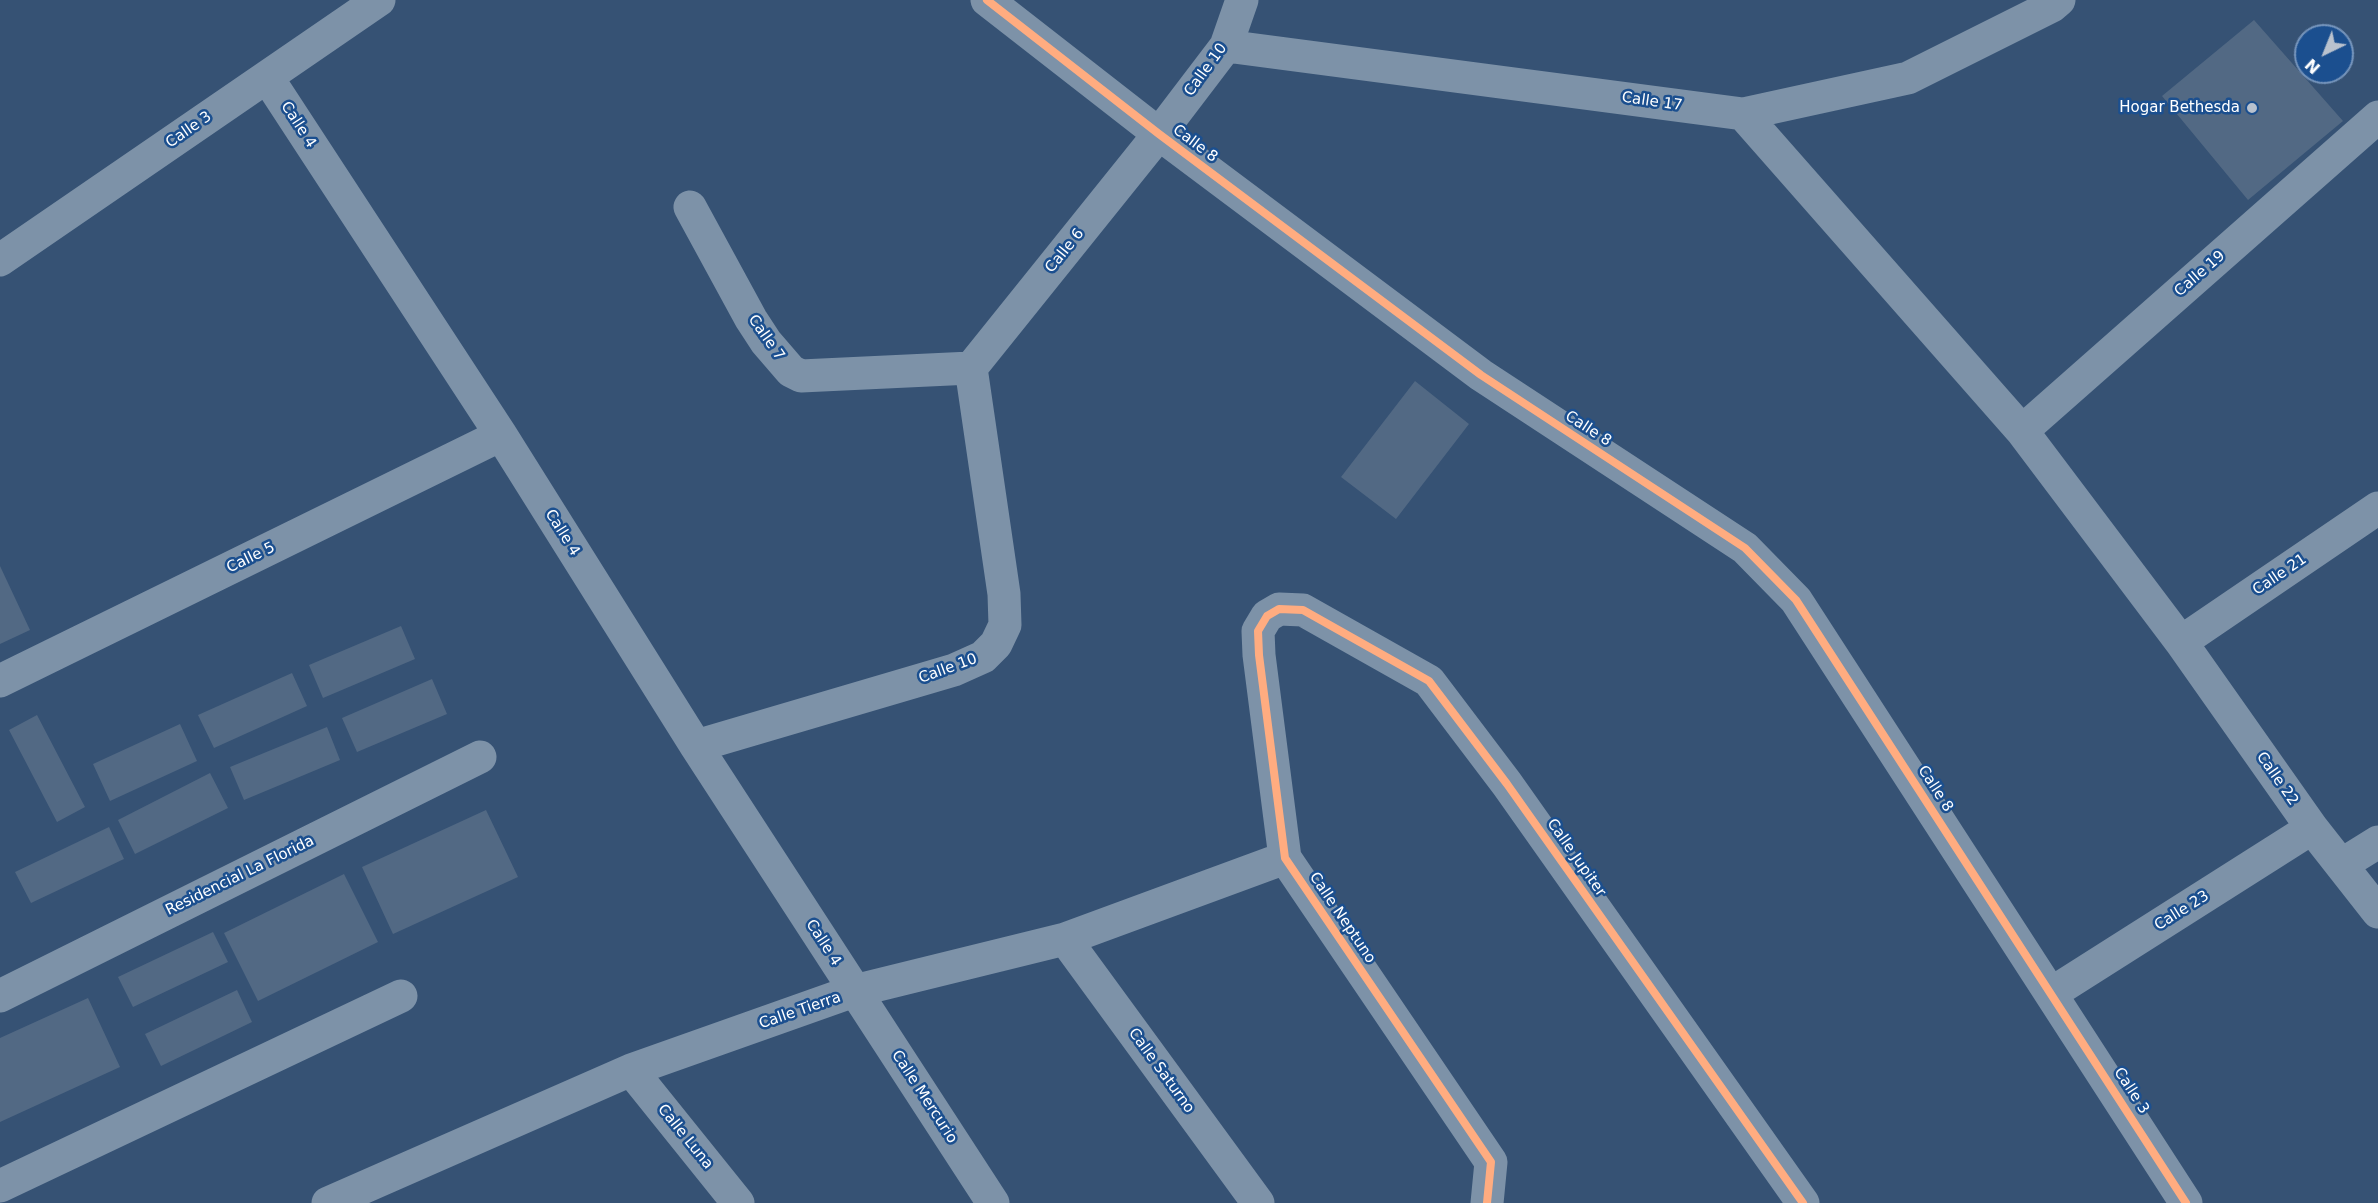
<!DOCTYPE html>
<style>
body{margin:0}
#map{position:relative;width:2378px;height:1203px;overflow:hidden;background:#365274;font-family:"DejaVu Sans",sans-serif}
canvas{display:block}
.north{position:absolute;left:2294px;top:24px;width:60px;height:60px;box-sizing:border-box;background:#1b4f8f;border:2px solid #7695bc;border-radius:50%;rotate:223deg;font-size:16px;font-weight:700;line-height:24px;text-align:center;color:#fff}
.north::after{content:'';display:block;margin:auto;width:21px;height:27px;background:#b9c2ce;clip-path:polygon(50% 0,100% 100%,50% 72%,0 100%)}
</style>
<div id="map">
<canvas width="2378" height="1203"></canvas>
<div class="north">N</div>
</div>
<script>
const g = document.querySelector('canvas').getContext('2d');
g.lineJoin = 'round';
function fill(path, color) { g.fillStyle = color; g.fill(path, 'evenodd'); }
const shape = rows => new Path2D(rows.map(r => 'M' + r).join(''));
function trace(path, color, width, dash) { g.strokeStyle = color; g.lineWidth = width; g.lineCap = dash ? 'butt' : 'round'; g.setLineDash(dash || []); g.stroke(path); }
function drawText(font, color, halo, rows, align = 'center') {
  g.font = font + ' "DejaVu Sans",sans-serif'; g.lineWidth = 5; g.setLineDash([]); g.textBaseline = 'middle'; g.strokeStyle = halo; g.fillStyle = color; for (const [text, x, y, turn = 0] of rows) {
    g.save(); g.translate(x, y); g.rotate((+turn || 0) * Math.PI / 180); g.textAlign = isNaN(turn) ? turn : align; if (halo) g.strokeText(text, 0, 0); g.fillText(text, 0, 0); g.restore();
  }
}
fill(shape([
 [2254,20,2343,121,2248,200,2162,96],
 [1415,381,1469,424,1396,519,1341,477],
 [0,566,30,630,0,644],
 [401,626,415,659,323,698,309,665],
 [292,673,307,706,214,748,198,715],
 [432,679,447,714,357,752,342,718],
 [37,715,85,807,57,822,9,730],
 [180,724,197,761,110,801,93,764],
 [327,727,340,760,244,800,230,767],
 [210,773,228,808,135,854,118,820],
 [486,810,518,877,393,934,362,867],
 [109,827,124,859,31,903,15,872],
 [344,874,378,942,258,1001,224,933],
 [213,932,228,962,133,1007,118,977],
 [237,990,252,1022,161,1066,145,1034],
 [88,998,120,1067,0,1122,0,1038]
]), '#526984');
trace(shape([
 [987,0,1159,134,1481,375,1745,548,1796,600,2186,1203],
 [1226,46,1743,114,1908,78,2052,6,2059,0],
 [267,77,501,435,696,746,993,1203],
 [1743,114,2022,431,2181,642,2312,828,2378,912],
 [690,207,751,319,766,342,791,371,801,376,971,368],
 [0,260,379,0],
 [971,368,1159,134,1226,46,1242,0],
 [2022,431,2378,117],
 [2181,642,2378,508],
 [0,681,501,435],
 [696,746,954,670,983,657,996,644,1005,625,1004,594,971,368],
 [2341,865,2378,842],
 [1065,939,1258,1203],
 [2052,993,2312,828],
 [0,996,480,757],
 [631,1070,738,1203],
 [0,1186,401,996],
 [328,1203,631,1070,854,991,1065,939,1285,858],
 [1487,1203,1491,1162,1285,858,1259,655,1258,631,1267,616,1279,609,1303,610,1429,681,1507,784,1803,1203]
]), '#7d92a8', 33);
trace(shape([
 [987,0,1159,134,1481,375,1745,548,1796,600,2186,1203],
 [1487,1203,1491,1162,1285,858,1259,655,1258,631,1267,616,1279,609,1303,610,1429,681,1507,784,1803,1203]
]), '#ffac80', 8);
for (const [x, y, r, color] of [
 [2252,108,6,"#b9c2ce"]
]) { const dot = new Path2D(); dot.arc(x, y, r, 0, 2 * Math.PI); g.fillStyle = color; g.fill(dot); trace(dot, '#1b4f8f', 2); }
drawText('15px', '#fff', '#1b4f8f', [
 ["Calle 10",1206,70,-54],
 ["Calle 17",1652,102,8],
 ["Calle 4",298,125,57],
 ["Calle 3",189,130,-35],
 ["Calle 8",1195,144,37],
 ["Calle 6",1065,251,-51],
 ["Calle 19",2200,274,-41],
 ["Calle 7",766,338,55],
 ["Calle 8",1588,429,33],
 ["Calle 4",562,533,58],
 ["Calle 5",251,558,-26],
 ["Calle 21",2280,575,-34],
 ["Calle 10",948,669,-20],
 ["Calle 22",2277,779,55],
 ["Calle 8",1935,789,57],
 ["Calle Jupiter",1576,858,55],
 ["Residencial La Florida",240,876,-26],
 ["Calle 23",2182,911,-32],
 ["Calle Neptuno",1342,918,56],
 ["Calle 4",823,943,57],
 ["Calle Tierra",800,1011,-19],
 ["Calle Saturno",1161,1071,54],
 ["Calle 3",2131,1091,57],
 ["Calle Mercurio",924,1097,57],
 ["Calle Luna",685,1137,51]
]);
drawText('15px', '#fff', '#1b4f8f', [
 ["Hogar Bethesda",2240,108]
], 'right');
</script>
